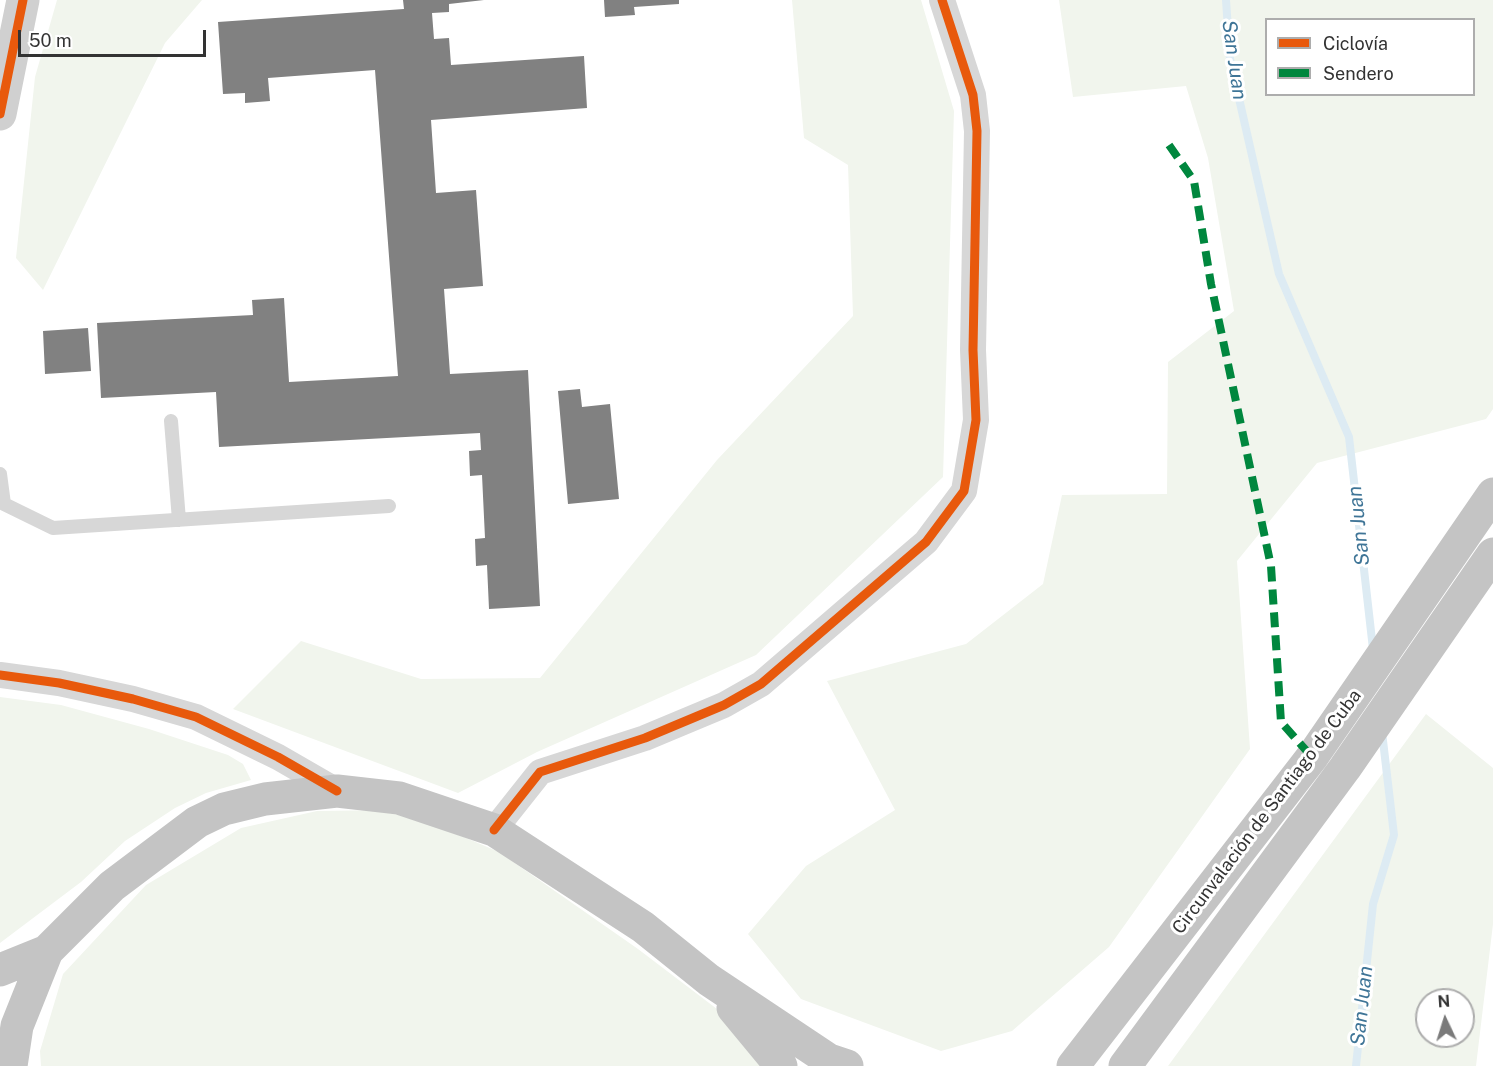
<!DOCTYPE html>
<meta charset="utf-8">
<style>
body{margin:0}
#map{position:relative;width:1493px;height:1066px;overflow:hidden;background:#fff;font-family:"Public Sans",sans-serif}
canvas{display:block}
.legend{position:absolute;left:1265px;top:18px;width:210px;height:78px;box-sizing:border-box;background:#fff;border:2px solid #adadad;margin:0;padding:8px 10px;list-style:none;font-size:18px;color:#333}
.legend li{display:flex;align-items:center;gap:12px;height:30px}
.legend b{width:30px;border:2px solid #adadad}
.north{position:absolute;left:1415px;top:988px;width:60px;height:60px;box-sizing:border-box;background:#fff;border:2px solid #adadad;border-radius:50%;rotate:356deg;font-size:16px;font-weight:700;line-height:24px;text-align:center;color:#333}
.north::after{content:'';display:block;margin:auto;width:21px;height:27px;background:#7a7a7a;clip-path:polygon(50% 0,100% 100%,50% 72%,0 100%)}
.scale{position:absolute;left:18px;top:30px;width:188px;height:27px;box-sizing:border-box;border:3px solid #333;border-top:0;padding-left:8px;font-size:18px;line-height:21px;white-space:nowrap;color:#333;-webkit-text-stroke:4px #fff;paint-order:stroke}
</style>
<div id="map">
<canvas width="1493" height="1066"></canvas>
<ul class="legend">
<li><b style="height:8px;background:#e8590c"></b>Ciclovía</li>
<li><b style="height:8px;background:#00873e"></b>Sendero</li>
</ul>
<div class="north">N</div>
<div class="scale">50 m</div>
</div>
<script>
const g = document.querySelector('canvas').getContext('2d');
g.lineJoin = 'round';
function fill(path, color) { g.fillStyle = color; g.fill(path, 'evenodd'); }
const shape = rows => new Path2D(rows.map(r => 'M' + r).join(''));
function trace(path, color, width, dash) { g.strokeStyle = color; g.lineWidth = width; g.lineCap = dash ? 'butt' : 'round'; g.setLineDash(dash || []); g.stroke(path); }
function drawText(font, color, halo, rows, align = 'center') {
  g.font = font + ' "Public Sans",sans-serif'; g.lineWidth = 6; g.setLineDash([]); g.textBaseline = 'middle'; g.strokeStyle = halo; g.fillStyle = color; for (const [text, x, y, turn = 0] of rows) {
    g.save(); g.translate(x, y); g.rotate((+turn || 0) * Math.PI / 180); g.textAlign = isNaN(turn) ? turn : align; if (halo) g.strokeText(text, 0, 0); g.fillText(text, 0, 0); g.restore();
  }
}
fill(shape([
 [57,0,202,0,165,43,43,290,16,258,35,77],
 [792,0,921,0,954,111,943,477,756,655,537,752,458,793,233,709,301,641,421,679,540,678,717,460,853,316,848,165,804,138],
 [1059,0,1493,0,1493,409,1486,419,1317,463,1237,561,1250,749,1109,947,1012,1031,941,1051,801,999,748,934,806,866,895,810,827,681,966,644,1043,584,1062,495,1167,494,1168,362,1234,311,1208,158,1186,86,1073,97],
 [1266,20,1474,20,1474,94,1266,94],
 [0,697,61,705,149,729,228,755,243,764,251,780,206,793,175,808,125,841,81,882,0,943],
 [1426,714,1493,768,1493,924,1476,1066,1168,1066],
 [1427,1000,1463,1000,1463,1036,1427,1036],
 [387,810,443,828,499,852,638,949,717,1009,762,1066,41,1066,40,1051,63,974,146,885,241,828,317,811]
]), '#f1f5ed');
trace(shape([
 [1226,0,1230,59,1279,274,1349,437,1373,649],
 [1356,1066,1373,904,1394,835,1382,732]
]), '#ddebf3', 8);
fill(shape([
 [403,0,484,0,449,4,449,12,432,13,434,39,449,38,451,65,584,56,587,108,431,120,436,193,476,190,483,286,444,289,450,374,528,370,540,606,489,609,487,565,476,566,475,539,485,538,482,475,470,476,469,451,481,450,480,433,219,447,216,392,101,398,97,323,253,315,252,300,284,298,289,382,398,376,375,70,268,78,270,101,245,103,245,93,223,94,218,22,404,9],
 [604,0,679,0,679,4,634,7,635,15,605,17],
 [88,328,91,371,45,374,43,331],
 [580,389,582,407,610,404,619,499,568,504,558,391]
]), '#818181');
trace(shape([
 [171,421,179,520],
 [0,474,4,504,53,528,389,506]
]), '#d7d7d7', 14);
trace(shape([
 [0,675,59,683,133,699,196,717,278,757,337,791],
 [494,830,540,772,645,738,724,705,761,684,926,542,964,491,976,420,973,350,977,131,973,95,942,0]
]), '#d7d7d7', 26);
trace(shape([
 [0,114,23,0]
]), '#d0d0d0', 33);
trace(shape([
 [0,970,47,951],
 [733,1008,781,1066],
 [11,1066,17,1026,47,951,112,886,197,822,224,809,265,799,337,791,399,798,494,830,643,927,709,980,829,1060,847,1066],
 [1073,1066,1312,757,1493,494],
 [1125,1066,1345,768,1493,554]
]), '#c4c4c4', 33);
trace(shape([
 [1169,145,1194,181,1211,284,1271,566,1281,722,1312,757]
]), '#00873e', 8, [15, 8]);
trace(shape([
 [0,114,23,0],
 [0,675,59,683,133,699,196,717,278,757,337,791],
 [494,830,540,772,645,738,724,705,761,684,926,542,964,491,976,420,973,350,977,131,973,95,942,0]
]), '#e8590c', 9);
drawText('18px', '#333', '#fff', [
 ["Circunvalación de Santiago de Cuba",1267,812,-53]
]);
drawText('italic 20px', '#3f7597', '#fff', [
 ["San Juan",1234,60,82],
 ["San Juan",1359,526,-96],
 ["San Juan",1362,1006,-84]
]);
</script>
